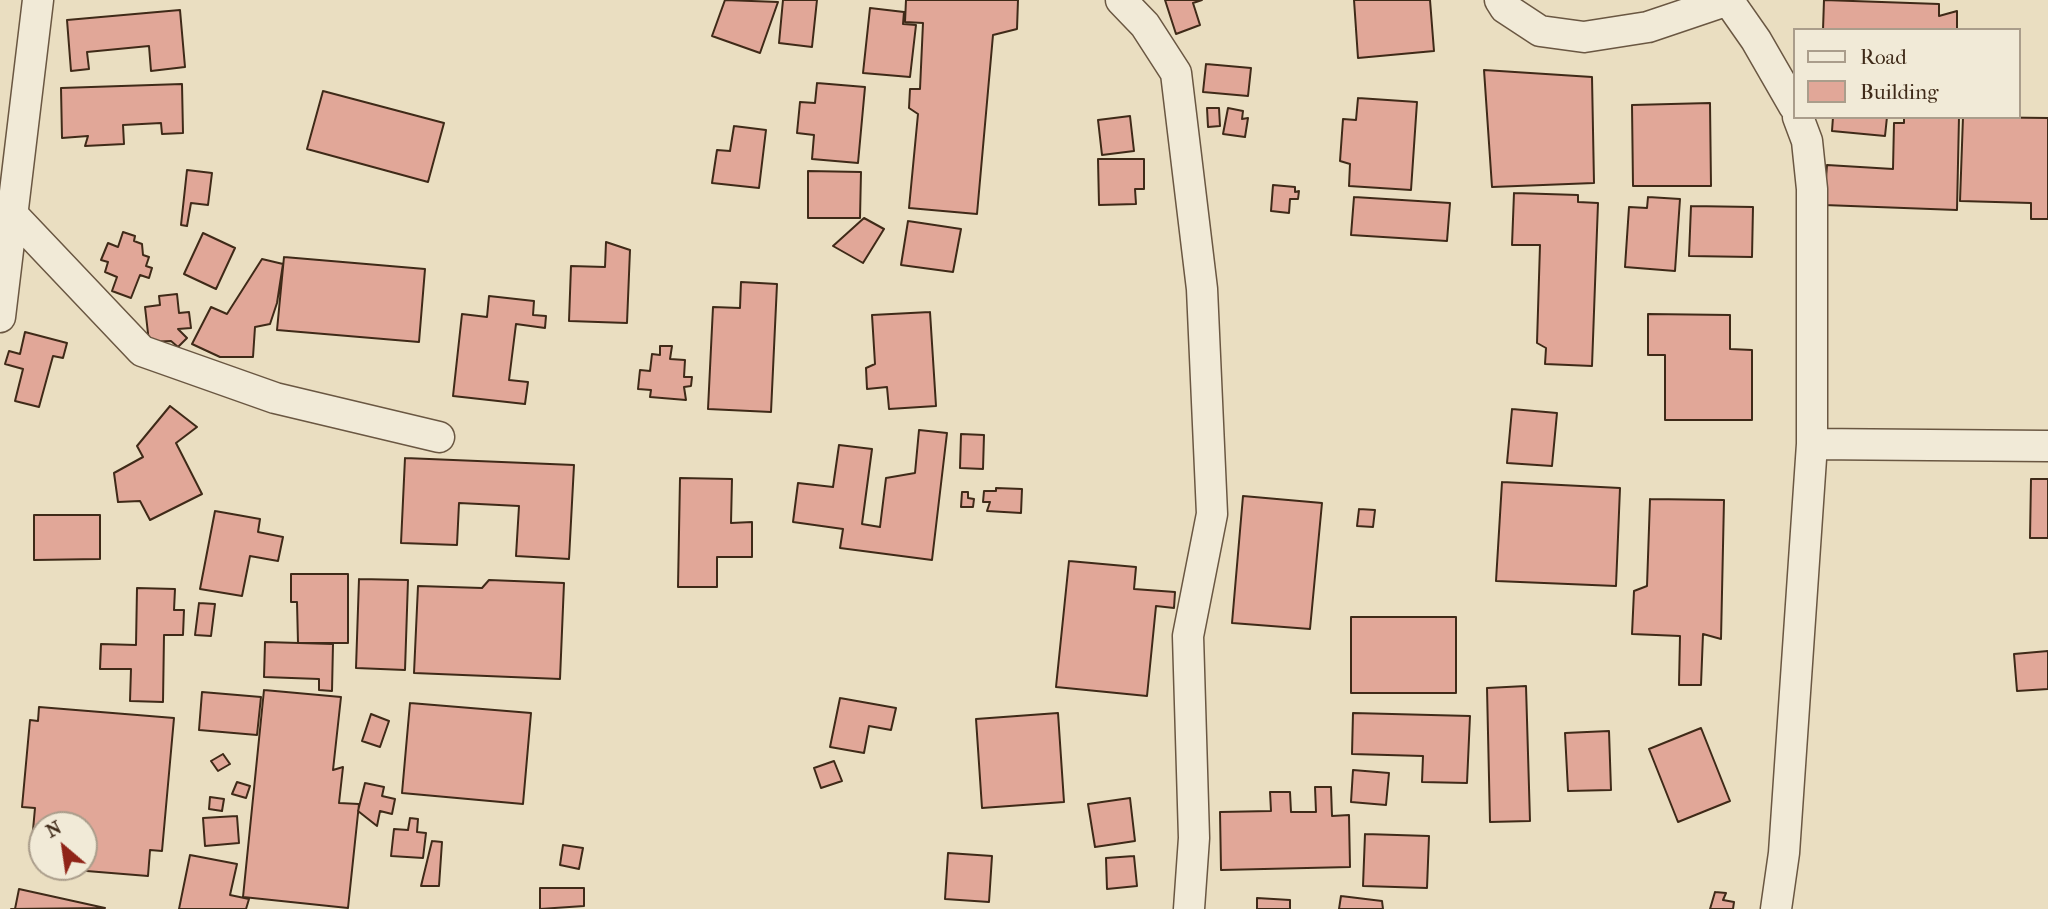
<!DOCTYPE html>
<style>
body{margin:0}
#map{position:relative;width:2048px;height:909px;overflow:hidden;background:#eadec1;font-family:"IM FELL French Canon",serif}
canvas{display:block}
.legend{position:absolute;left:1793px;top:28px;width:228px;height:91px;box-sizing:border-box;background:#f1ead7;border:2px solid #aa9d8b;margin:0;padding:9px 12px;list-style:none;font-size:21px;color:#3f2a18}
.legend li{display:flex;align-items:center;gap:14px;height:35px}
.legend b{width:35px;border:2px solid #aa9d8b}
.north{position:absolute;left:28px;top:811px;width:70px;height:70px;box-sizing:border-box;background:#f1ead7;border:2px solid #aa9d8b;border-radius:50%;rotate:331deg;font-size:19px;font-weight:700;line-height:28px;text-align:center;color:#3f2a18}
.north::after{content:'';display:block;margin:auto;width:24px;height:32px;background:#8f2418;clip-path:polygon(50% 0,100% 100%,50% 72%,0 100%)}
</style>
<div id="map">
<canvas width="2048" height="909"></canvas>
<ul class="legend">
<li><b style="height:9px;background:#f1ead7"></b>Road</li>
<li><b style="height:19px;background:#e1a798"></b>Building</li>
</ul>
<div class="north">N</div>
</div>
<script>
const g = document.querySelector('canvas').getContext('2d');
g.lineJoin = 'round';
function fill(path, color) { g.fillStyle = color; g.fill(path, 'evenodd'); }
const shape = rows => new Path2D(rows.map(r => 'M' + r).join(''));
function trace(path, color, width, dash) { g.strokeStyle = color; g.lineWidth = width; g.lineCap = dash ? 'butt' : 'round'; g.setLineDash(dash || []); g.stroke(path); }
const building = shape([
 [725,0,778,2,760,53,712,36,725,0],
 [783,0,817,0,812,47,779,43,783,0],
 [906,0,1018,0,1017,29,993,35,977,214,909,208,918,114,909,108,910,89,920,89,923,23,905,22,906,0],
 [1165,0,1202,0,1193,3,1200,25,1176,34,1165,0],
 [1354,0,1430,0,1434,51,1358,58,1354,0],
 [1824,0,1939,4,1939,16,1957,11,1957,30,1823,30,1824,0],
 [870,8,904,12,903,24,916,25,910,77,863,73,870,8],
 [180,10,185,67,151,71,149,46,87,52,89,69,71,71,67,20,180,10],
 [1206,64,1251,68,1248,96,1203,92,1206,64],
 [1484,70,1592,77,1594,183,1492,187,1484,70],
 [817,83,865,87,858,163,812,159,814,135,797,133,800,102,815,103,817,83],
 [182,84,183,133,162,134,161,123,123,125,124,144,85,146,88,136,62,138,61,88,182,84],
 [323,91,444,123,428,182,307,149,323,91],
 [1358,98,1417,102,1411,190,1349,186,1350,164,1340,161,1343,119,1356,120,1358,98],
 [1710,103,1711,186,1633,186,1632,105,1710,103],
 [1207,108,1219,108,1220,126,1208,127,1207,108],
 [1228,108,1243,111,1242,119,1248,118,1245,137,1223,134,1228,108],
 [1130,116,1134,151,1102,155,1098,120,1130,116],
 [1833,117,1887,117,1885,136,1832,131,1833,117],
 [1904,117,1959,117,1957,210,1824,205,1827,165,1893,169,1894,123,1904,123,1904,117],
 [1963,117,2048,118,2048,219,2031,219,2031,203,1960,201,1963,117],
 [734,126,766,130,759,188,712,183,717,150,730,151,734,126],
 [1098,159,1144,159,1144,189,1135,189,1136,204,1099,205,1098,159],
 [187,170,212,173,208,205,191,203,187,226,181,225,187,170],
 [808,171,861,172,860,218,808,218,808,171],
 [1273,185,1295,187,1295,192,1299,191,1298,199,1290,199,1289,213,1271,211,1273,185],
 [1514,193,1578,195,1578,202,1598,203,1592,366,1545,364,1546,348,1537,343,1540,245,1512,245,1514,193],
 [1354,197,1450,203,1447,241,1351,235,1354,197],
 [1648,197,1680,199,1675,271,1625,267,1629,207,1647,208,1648,197],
 [1691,206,1753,207,1752,257,1689,256,1691,206],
 [864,218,884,229,863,263,833,246,864,218],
 [908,221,961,229,953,272,901,265,908,221],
 [123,232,135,236,134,241,142,244,143,255,149,257,146,266,152,268,149,278,140,275,131,298,112,291,117,277,105,272,108,262,101,260,108,243,118,247,123,232],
 [203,233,235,248,216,289,184,274,203,233],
 [606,242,630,250,627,323,569,321,571,266,605,267,606,242],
 [284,257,425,269,419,342,277,330,284,257],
 [262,259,283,264,277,303,270,324,255,327,253,357,220,357,192,344,211,307,227,314,262,259],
 [741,282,777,284,771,412,708,409,713,307,740,308,741,282],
 [177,294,179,313,189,312,191,328,178,329,187,338,178,347,171,341,149,342,145,307,160,305,159,296,177,294],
 [489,296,534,301,533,315,546,316,545,328,516,324,509,380,528,382,525,404,453,396,462,314,487,317,489,296],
 [930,312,936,406,889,409,887,387,867,389,866,368,875,364,872,315,930,312],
 [1648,314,1730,315,1730,349,1752,350,1752,420,1665,420,1665,355,1648,355,1648,314],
 [25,332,67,343,63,358,53,356,39,407,15,401,23,369,5,364,9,351,20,354,25,332],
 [660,346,672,346,670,359,685,360,684,377,692,377,691,386,684,387,686,400,650,397,651,390,638,389,640,370,650,371,652,354,660,355,660,346],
 [170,406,197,427,176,443,202,494,150,520,140,501,118,502,114,473,143,457,137,446,170,406],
 [1512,409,1557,413,1552,466,1507,463,1512,409],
 [919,430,947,433,932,560,840,548,843,529,793,522,798,483,833,487,839,445,872,449,862,524,880,527,886,478,915,473,919,430],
 [961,434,984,435,983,469,960,468,961,434],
 [405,458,574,465,569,559,516,556,519,506,459,503,457,545,401,543,405,458],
 [680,478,732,479,731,523,752,522,752,557,717,557,717,587,678,587,680,478],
 [2031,479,2048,479,2048,538,2030,538,2031,479],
 [1502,482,1620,488,1616,586,1496,581,1502,482],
 [996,488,1022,489,1021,513,987,511,990,502,983,502,984,491,996,491,996,488],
 [962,492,968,492,968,498,974,499,973,507,961,507,962,492],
 [1243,496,1322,503,1310,629,1232,623,1243,496],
 [1650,499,1724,500,1721,639,1703,634,1701,685,1679,685,1680,636,1632,634,1634,591,1647,586,1650,499],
 [1359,509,1375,510,1373,527,1357,526,1359,509],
 [215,511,260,519,258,532,283,537,278,561,250,556,242,596,200,589,215,511],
 [34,515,100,515,100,559,34,560,34,515],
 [1069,561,1136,567,1134,589,1175,592,1174,608,1156,606,1147,696,1056,687,1069,561],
 [291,574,348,574,348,643,298,643,297,602,291,602,291,574],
 [359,579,408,580,405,670,356,668,359,579],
 [489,580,564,583,560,679,414,673,418,586,482,588,489,580],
 [137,588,175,589,174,610,184,610,183,635,164,635,163,702,130,701,131,669,100,669,101,644,136,645,137,588],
 [199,603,215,604,211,636,195,635,199,603],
 [1351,617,1456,617,1456,693,1351,693,1351,617],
 [265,642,333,644,332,691,319,690,319,679,264,677,265,642],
 [2048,651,2048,689,2017,691,2014,654,2048,651],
 [1526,686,1530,821,1490,822,1487,688,1526,686],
 [264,690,341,697,333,770,343,767,339,803,359,804,348,908,243,897,264,690],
 [202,692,261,697,257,735,199,730,202,692],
 [840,698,896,708,891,730,869,726,864,753,830,747,840,698],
 [410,703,531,713,523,804,402,793,410,703],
 [39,707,174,718,162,851,150,850,148,876,62,869,84,867,84,825,42,825,42,841,32,841,35,808,22,807,30,720,38,721,39,707],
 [1058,713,1064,802,982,808,976,719,1058,713],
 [1353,713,1470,716,1467,783,1422,782,1423,756,1352,754,1353,713],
 [371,714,389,721,380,747,362,741,371,714],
 [1701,728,1730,801,1678,822,1649,749,1701,728],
 [1609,731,1611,790,1568,791,1565,733,1609,731],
 [223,754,230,764,218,771,211,761,223,754],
 [834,761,842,781,821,788,814,768,834,761],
 [1353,770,1389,773,1386,805,1351,802,1353,770],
 [237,782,250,786,246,798,232,794,237,782],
 [365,783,384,787,382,796,395,799,392,814,380,811,377,826,358,811,365,783],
 [1315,787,1331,787,1332,816,1349,815,1350,867,1221,870,1220,812,1271,811,1270,792,1290,792,1291,812,1316,812,1315,787],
 [210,797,224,799,222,811,209,809,210,797],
 [1130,798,1135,841,1095,847,1088,804,1130,798],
 [237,816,239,843,205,846,203,818,237,816],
 [410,818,418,819,417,832,426,833,423,858,391,856,394,829,408,830,410,818],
 [1365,834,1429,836,1427,888,1363,886,1365,834],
 [432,841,442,842,439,886,421,886,432,841],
 [563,845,583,848,579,869,560,865,563,845],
 [948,853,992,856,989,902,945,899,948,853],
 [190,855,237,864,230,895,249,899,246,909,179,909,190,855],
 [1134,856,1137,886,1107,889,1106,858,1134,856],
 [540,888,584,888,584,906,540,909,540,888],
 [19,889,105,908,11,909,15,909,19,889],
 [1715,892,1726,893,1723,900,1734,902,1733,909,1710,909,1715,892],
 [1341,896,1382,901,1383,909,1339,909,1341,896],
 [1257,898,1290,900,1290,909,1257,909,1257,898]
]);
fill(building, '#e1a798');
trace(building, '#3f2a18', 2);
const street = shape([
 [1121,0,1145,25,1176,73,1202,289,1212,514,1188,636,1194,838,1189,909],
 [1500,0,1505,8,1540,31,1584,37,1648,27,1728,0],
 [1728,0,1756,40,1794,106],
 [12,214,142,351,275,398,439,437],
 [0,317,38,0],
 [1812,444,2048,446],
 [1776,909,1784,853,1812,444,1812,189,1807,141,1798,117]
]);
trace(street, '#6a5742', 33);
trace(street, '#f1ead7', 30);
</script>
